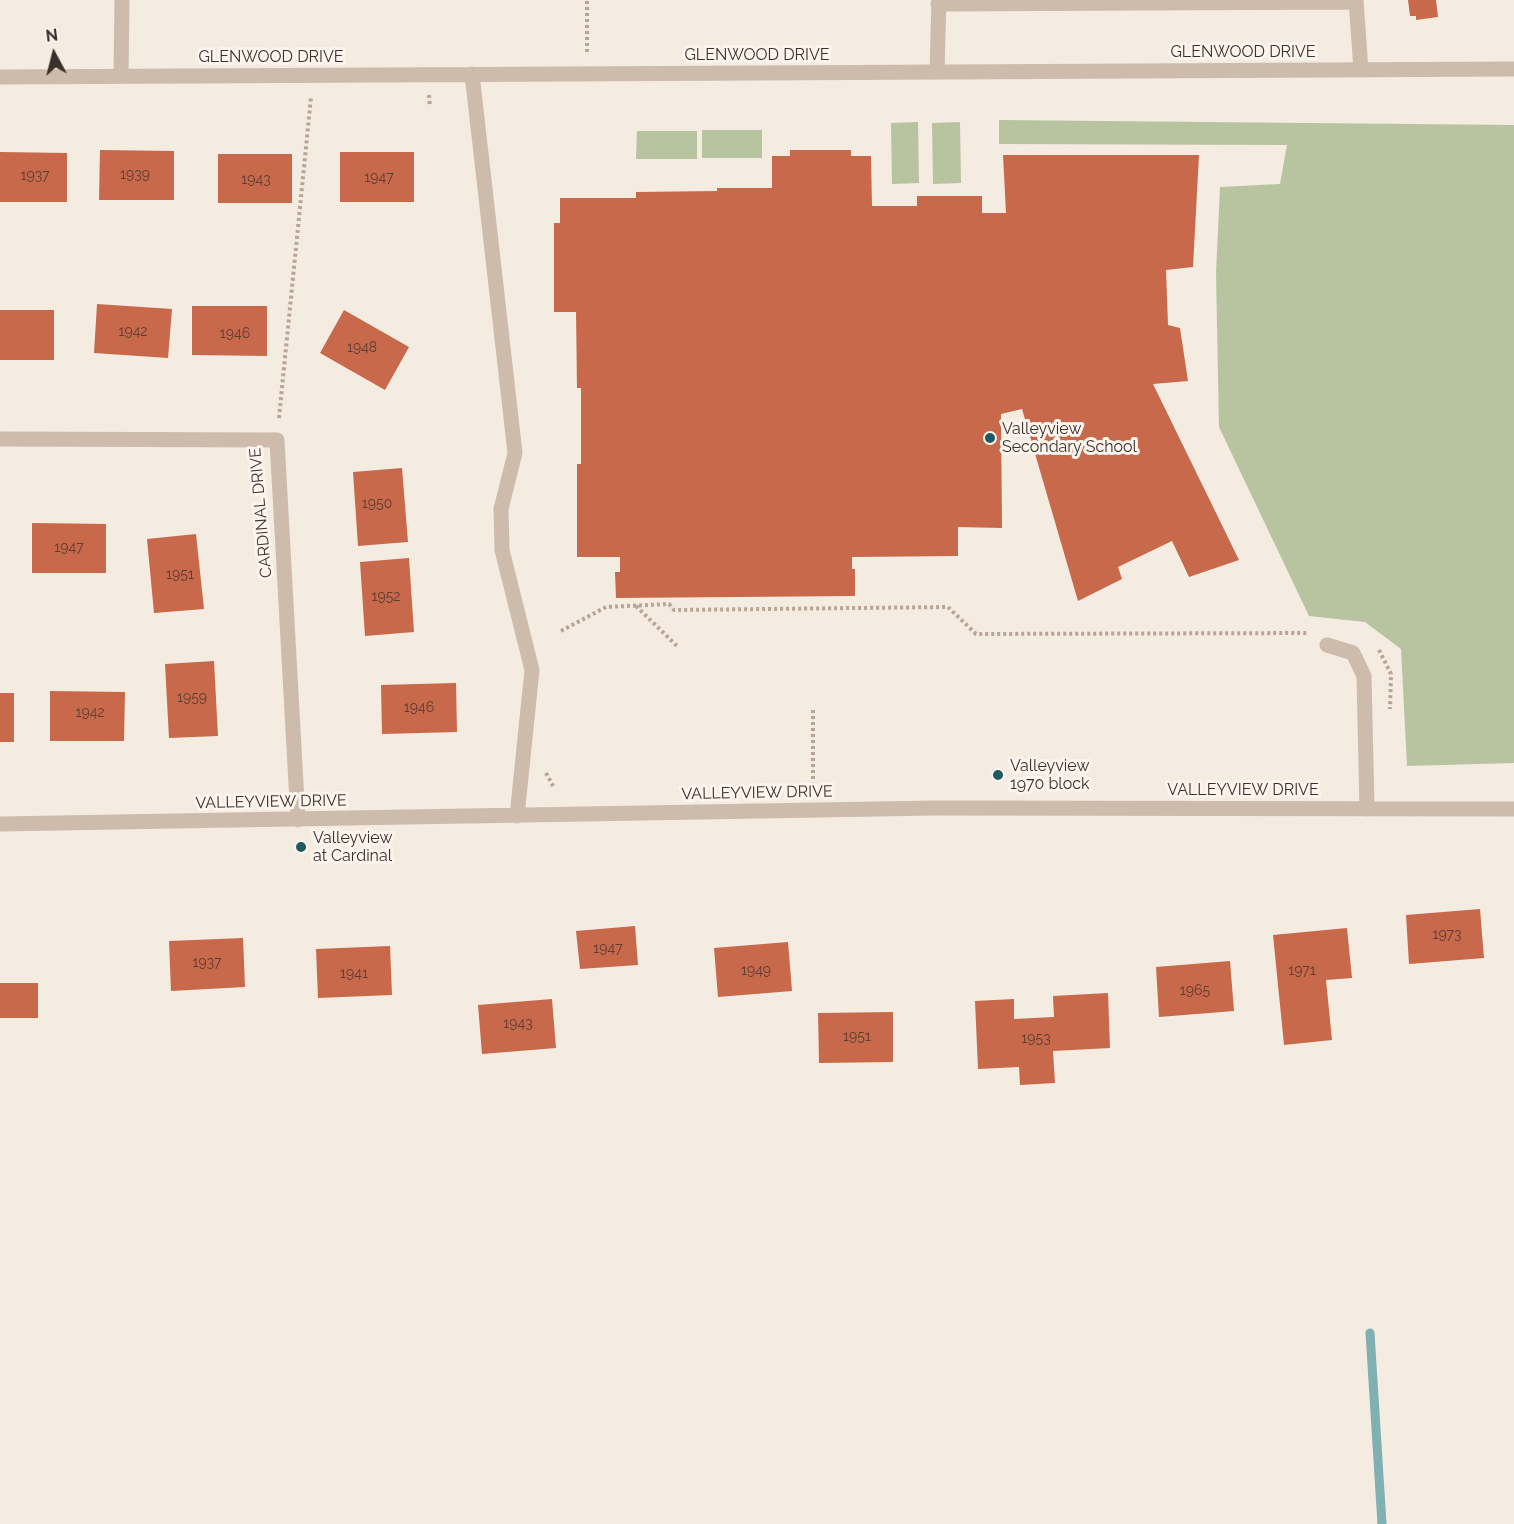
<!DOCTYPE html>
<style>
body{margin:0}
#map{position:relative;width:1514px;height:1524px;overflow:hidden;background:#f4ebe1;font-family:Raleway,sans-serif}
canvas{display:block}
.north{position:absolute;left:24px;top:24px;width:60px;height:60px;-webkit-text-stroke:4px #fbf5ee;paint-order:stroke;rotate:353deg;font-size:16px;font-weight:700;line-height:24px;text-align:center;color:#3b302b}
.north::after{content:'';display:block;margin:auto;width:21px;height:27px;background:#3b302b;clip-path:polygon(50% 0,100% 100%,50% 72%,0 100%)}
</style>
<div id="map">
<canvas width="1514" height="1524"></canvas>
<div class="north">N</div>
</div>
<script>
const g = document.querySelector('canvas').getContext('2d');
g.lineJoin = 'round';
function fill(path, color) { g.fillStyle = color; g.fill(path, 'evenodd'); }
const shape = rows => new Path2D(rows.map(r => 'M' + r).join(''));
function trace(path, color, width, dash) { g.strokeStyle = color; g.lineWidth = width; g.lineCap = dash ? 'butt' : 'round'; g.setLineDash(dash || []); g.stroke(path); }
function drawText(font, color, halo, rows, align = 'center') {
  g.font = font + ' Raleway,sans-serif'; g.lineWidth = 6; g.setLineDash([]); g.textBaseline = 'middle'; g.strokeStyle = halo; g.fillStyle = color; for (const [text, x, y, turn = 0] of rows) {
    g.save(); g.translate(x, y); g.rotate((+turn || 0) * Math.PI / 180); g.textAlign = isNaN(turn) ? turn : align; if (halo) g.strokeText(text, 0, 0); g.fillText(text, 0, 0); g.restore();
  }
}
fill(shape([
 [999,120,1514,125,1514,763,1407,766,1401,649,1365,622,1309,616,1219,427,1216,273,1220,187,1280,184,1287,145,999,144],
 [918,122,919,183,892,184,891,123],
 [960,122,961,183,933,184,932,123],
 [702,130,762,130,762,158,702,158],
 [637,131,697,131,697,159,636,159]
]), '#b8c4a0');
trace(shape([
 [1370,1333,1382,1524]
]), '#7fb0b2', 9);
fill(shape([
 [1408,0,1436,0,1438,17,1416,20,1416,16,1410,16],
 [100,150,174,151,174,200,99,200],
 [790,150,851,150,851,156,871,156,872,206,917,206,917,196,982,196,982,213,1006,213,1003,155,1199,155,1193,267,1166,270,1168,325,1180,328,1188,381,1153,384,1239,560,1189,577,1172,541,1118,567,1122,579,1078,601,1022,409,1001,414,1002,528,958,527,958,556,852,557,852,569,855,569,855,596,616,598,615,572,620,572,620,557,577,557,577,464,581,464,581,388,577,388,576,312,554,312,554,223,560,223,560,198,636,198,636,192,717,191,717,188,772,188,772,156,790,156],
 [0,152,67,153,67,202,0,202],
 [340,152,414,152,414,202,340,202],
 [218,154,292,154,292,203,218,203],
 [97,304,172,309,168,358,94,353],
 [192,306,267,306,267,356,192,355],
 [0,310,54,310,54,360,0,360],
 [344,310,409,347,385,390,320,353],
 [402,468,408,542,358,546,353,472],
 [32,523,106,524,106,573,32,573],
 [196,534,204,609,154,613,147,539],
 [409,558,414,632,365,636,360,562],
 [214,661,218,736,169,738,165,664],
 [456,683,457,732,382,734,381,685],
 [50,691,125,692,124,741,50,741],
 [0,693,14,693,14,742,0,742],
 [1480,909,1484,958,1409,964,1406,915],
 [635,926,638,965,580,969,576,931],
 [1347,928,1352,978,1326,980,1332,1040,1284,1045,1273,935],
 [243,938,245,987,171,991,169,941],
 [788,942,792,991,718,997,714,948],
 [390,946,392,995,318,998,316,949],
 [1230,961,1234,1011,1159,1017,1156,967],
 [0,983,38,983,38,1018,0,1018],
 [1108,993,1110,1048,1053,1051,1055,1083,1020,1085,1019,1067,978,1069,975,1001,1014,999,1014,1019,1054,1017,1053,996],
 [552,999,556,1048,482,1054,478,1005],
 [893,1012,893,1062,819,1063,818,1013]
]), '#c8694b');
trace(shape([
 [587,52,587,0],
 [429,95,430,107],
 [279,418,311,97],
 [636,606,677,646],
 [561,631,606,607,669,604,674,610,948,607,976,634,1309,633],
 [1379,650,1391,674,1390,709],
 [813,710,813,784],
 [546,773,553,786]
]), '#b9a596', 4, [3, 3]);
trace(shape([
 [1356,0,1361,70],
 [938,4,1356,2],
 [937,72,939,0],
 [472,74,515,453,501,509,502,550,532,670,517,816],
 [121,76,122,0],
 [0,77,1514,69],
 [0,439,277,440,298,820],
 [1327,645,1353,653,1364,676,1367,809],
 [0,824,934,808,1514,809]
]), '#cdbbac', 15);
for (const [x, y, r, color] of [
 [990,438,6,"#1f5a5e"],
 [998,775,6,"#1f5a5e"],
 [301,847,6,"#1f5a5e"]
]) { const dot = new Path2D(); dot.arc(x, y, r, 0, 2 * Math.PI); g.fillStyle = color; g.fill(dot); trace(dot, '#fbf5ee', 2); }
drawText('14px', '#5e3e33', null, [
 ["1939",135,175],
 ["1937",35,176],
 ["1947",379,178],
 ["1943",256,180],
 ["1942",133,332],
 ["1946",235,334],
 ["1948",362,348],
 ["1950",377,504],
 ["1947",69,548],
 ["1951",180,575],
 ["1952",386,597],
 ["1959",192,698],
 ["1946",419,708],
 ["1942",90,713],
 ["1973",1447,935],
 ["1947",608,949],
 ["1937",207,963],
 ["1949",756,971],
 ["1971",1302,971],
 ["1941",354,974],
 ["1965",1195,991],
 ["1943",518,1024],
 ["1951",857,1037],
 ["1953",1036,1039]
]);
drawText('16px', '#3b302b', '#fbf5ee', [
 ["GLENWOOD DRIVE",1243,52],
 ["GLENWOOD DRIVE",757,55],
 ["GLENWOOD DRIVE",271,57],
 ["CARDINAL DRIVE",261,513,-95],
 ["VALLEYVIEW DRIVE",1243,790],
 ["VALLEYVIEW DRIVE",757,793,-1],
 ["VALLEYVIEW DRIVE",271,802,-1]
]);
drawText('16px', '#3b302b', '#fbf5ee', [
 ["Valleyview",1002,429],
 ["Secondary School",1002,447],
 ["Valleyview",1010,766],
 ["1970 block",1010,784],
 ["Valleyview",313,838],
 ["at Cardinal",313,856]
], 'left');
</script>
